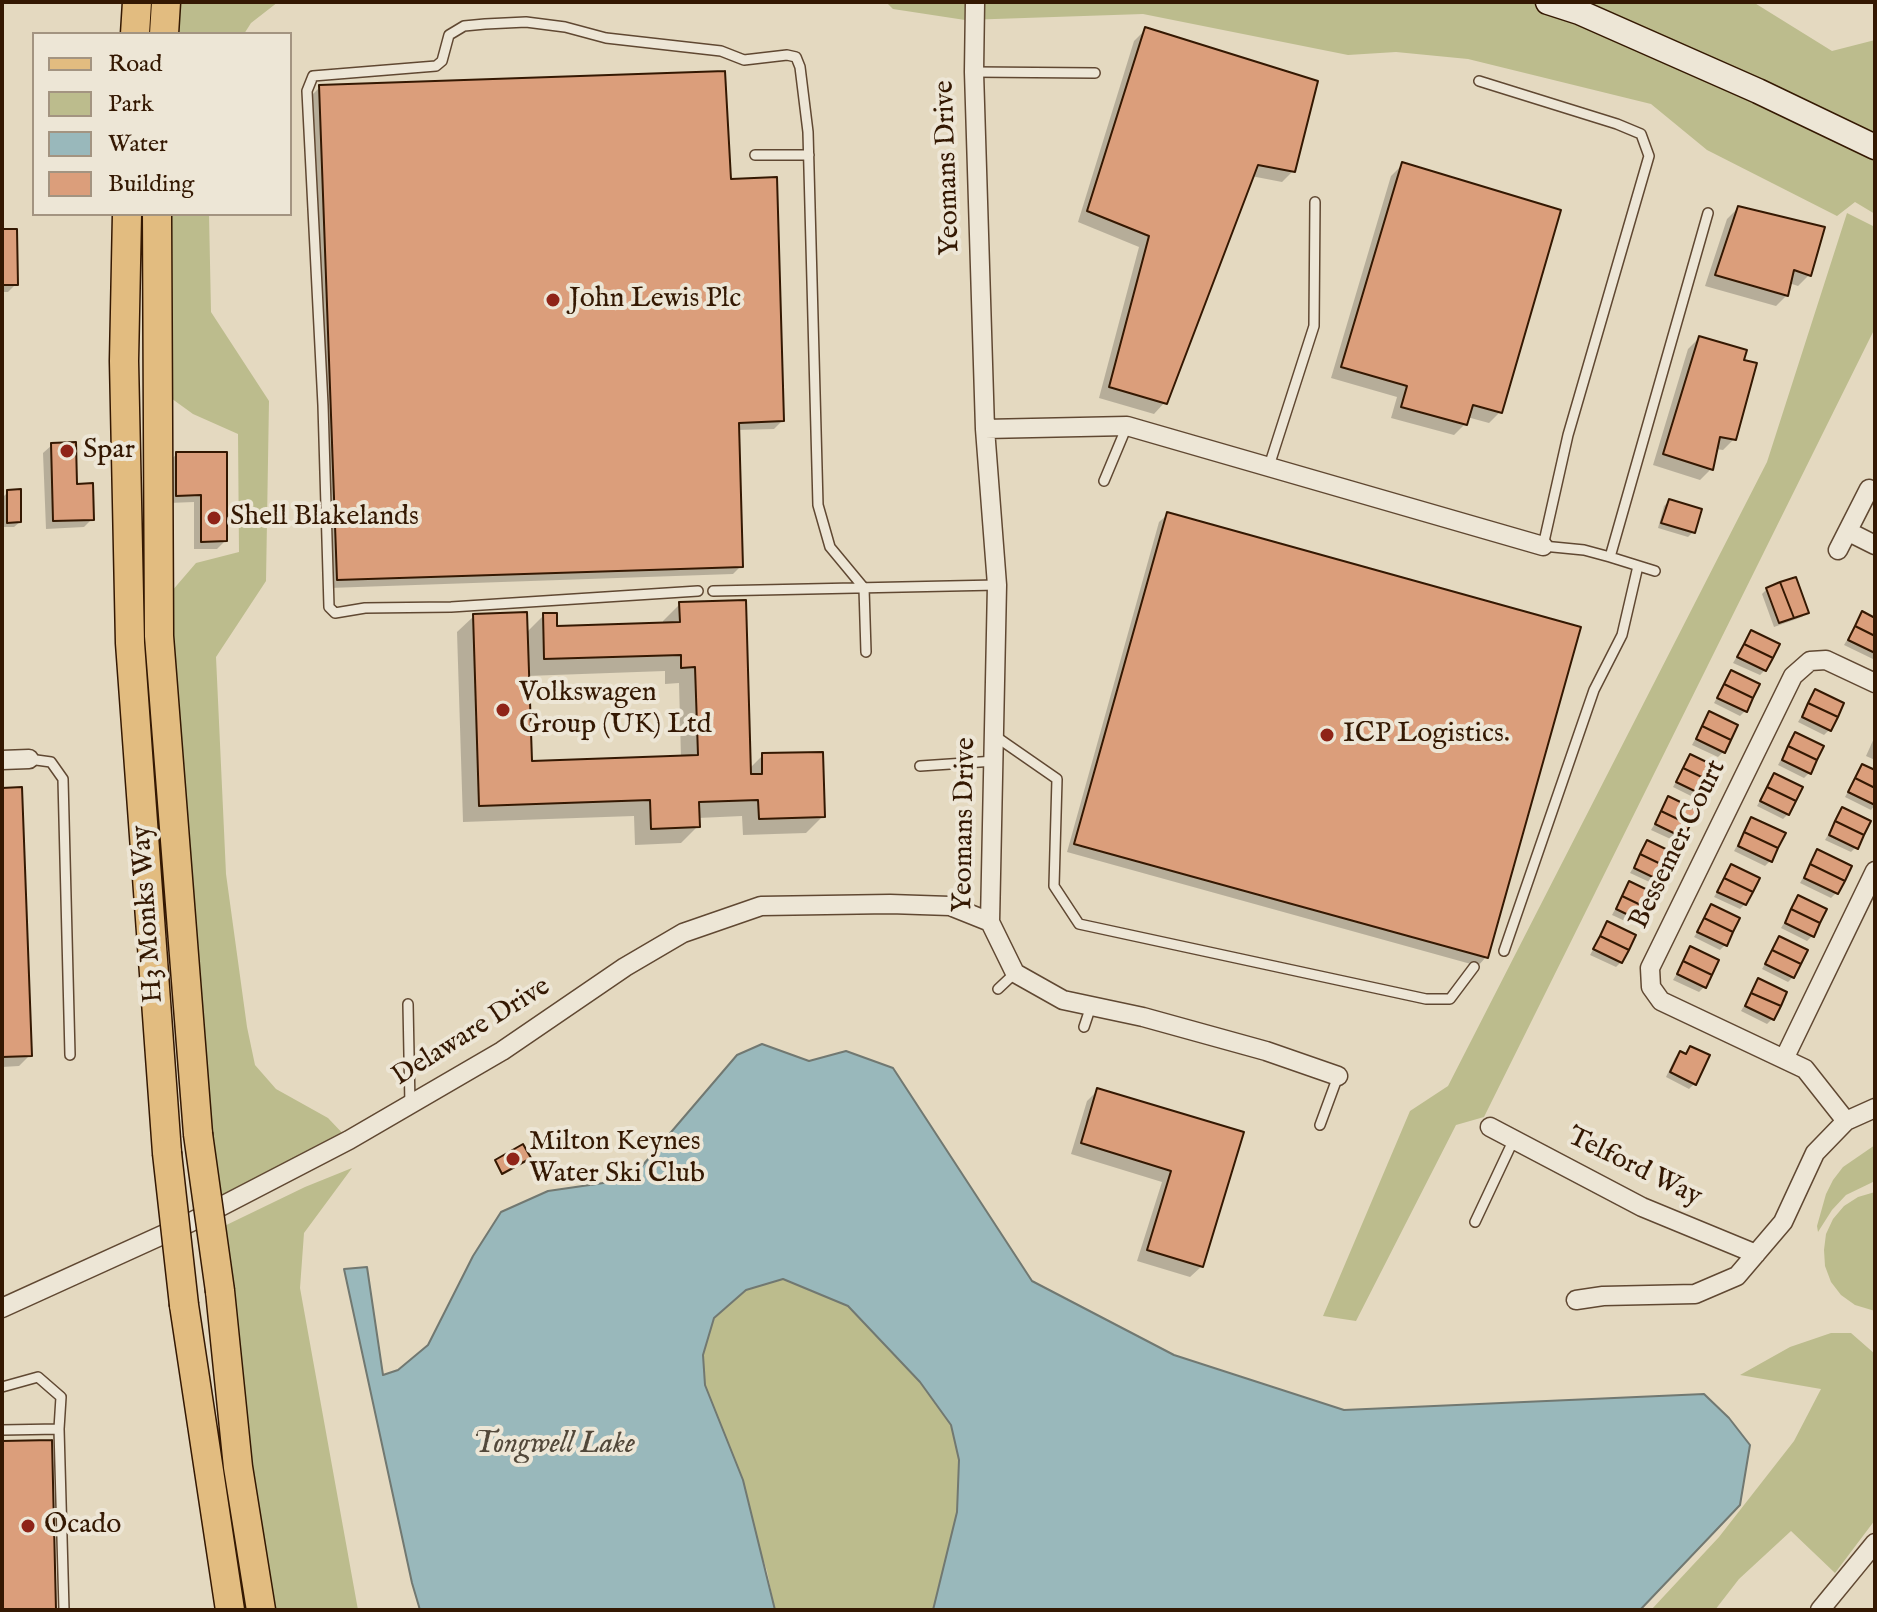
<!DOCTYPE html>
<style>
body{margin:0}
#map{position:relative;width:1877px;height:1612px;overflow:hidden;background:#e4d9c0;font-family:"IM FELL English",serif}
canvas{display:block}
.frame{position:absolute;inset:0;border:4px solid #341802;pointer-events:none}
.legend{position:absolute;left:32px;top:32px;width:260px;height:184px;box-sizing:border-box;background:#ede6d6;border:2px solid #a39481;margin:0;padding:10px 14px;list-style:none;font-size:24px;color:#341802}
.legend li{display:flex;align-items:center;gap:16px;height:40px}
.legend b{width:40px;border:2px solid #a39481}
</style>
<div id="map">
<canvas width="1877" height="1612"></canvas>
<div class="frame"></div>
<ul class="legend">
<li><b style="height:10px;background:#e2bc80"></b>Road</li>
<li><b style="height:22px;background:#bcbc8d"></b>Park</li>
<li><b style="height:22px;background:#99b8bb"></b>Water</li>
<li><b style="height:22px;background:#db9e7b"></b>Building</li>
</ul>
</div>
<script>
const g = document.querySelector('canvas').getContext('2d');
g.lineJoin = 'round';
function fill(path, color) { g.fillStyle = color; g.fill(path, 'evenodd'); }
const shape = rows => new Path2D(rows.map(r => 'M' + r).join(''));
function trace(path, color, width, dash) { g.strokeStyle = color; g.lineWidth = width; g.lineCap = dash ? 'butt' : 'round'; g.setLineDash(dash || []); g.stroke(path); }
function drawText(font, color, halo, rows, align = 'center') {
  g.font = font + ' "IM FELL English",serif'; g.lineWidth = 8; g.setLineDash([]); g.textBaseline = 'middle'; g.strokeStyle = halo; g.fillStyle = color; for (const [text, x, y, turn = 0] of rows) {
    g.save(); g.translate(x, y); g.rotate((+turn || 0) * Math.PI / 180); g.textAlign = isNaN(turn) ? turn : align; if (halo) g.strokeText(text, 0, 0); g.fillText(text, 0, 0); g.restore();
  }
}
fill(shape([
 [166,2,278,2,251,23,244,34,164,34],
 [886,2,1753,2,1832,51,1875,40,1875,214,1855,202,1837,216,1707,150,1651,104,1468,59,1396,52,1348,55,1143,14,965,20,893,9],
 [1847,213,1875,227,1875,328,1484,1117,1456,1125,1356,1321,1323,1316,1410,1111,1448,1086,1767,462],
 [157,214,209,214,211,312,269,401,266,581,216,657,226,874,247,1027,255,1065,276,1089,328,1118,349,1140,208,1213,159,606,196,563,239,552,238,434,193,414,157,388],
 [1875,1145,1875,1181,1846,1195,1832,1210,1818,1232,1817,1226,1826,1194,1833,1180,1843,1167],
 [352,1168,304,1233,300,1288,358,1610,261,1610,214,1231,305,1187],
 [1875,1192,1875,1311,1855,1305,1841,1295,1831,1282,1825,1266,1824,1250,1826,1234,1833,1219,1844,1206,1858,1197],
 [783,1279,848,1306,920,1382,951,1425,959,1460,957,1512,933,1610,775,1610,767,1571,705,1385,703,1355,714,1318,746,1290],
 [1831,1333,1851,1333,1875,1354,1875,1520,1835,1573,1791,1531,1739,1579,1715,1610,1651,1610,1719,1537,1794,1441,1821,1389,1740,1375,1790,1347]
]), '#bcbc8d');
const water = shape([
 [762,1044,809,1061,846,1051,893,1068,1032,1281,1174,1355,1344,1410,1704,1394,1729,1418,1750,1445,1740,1505,1640,1610,933,1610,957,1512,959,1460,951,1425,920,1382,848,1306,783,1279,746,1290,714,1318,703,1355,705,1385,743,1480,775,1610,420,1610,412,1583,344,1269,367,1267,383,1375,398,1370,428,1345,473,1256,501,1212,548,1191,631,1179,737,1055,762,1044]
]);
fill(water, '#99b8bb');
trace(water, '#717871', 2);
fill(shape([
 [1145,30,1293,171,1282,182,1251,176,1165,402,1154,414,1099,398,1139,247,1078,222,1134,41],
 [320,87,729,181,782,421,774,429,737,430,741,566,733,574,329,588,312,95],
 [1402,165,1500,412,1489,423,1467,417,1465,424,1454,435,1391,418,1397,397,1331,378,1391,176],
 [1738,208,1809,275,1798,286,1789,283,1787,295,1776,306,1705,286,1727,219],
 [2,231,16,284,8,292,2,292],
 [1699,338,1741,362,1734,439,1723,450,1716,449,1711,469,1700,480,1653,465,1688,349],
 [52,445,92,519,84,527,46,529,43,453],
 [177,454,225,454,225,541,217,549,194,549,194,502,169,503,168,462],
 [8,492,20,522,14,527,3,527,3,497],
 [1669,501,1693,532,1688,537,1658,528,1664,506],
 [1168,514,1486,957,1478,966,1067,852,1159,522],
 [1767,589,1807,612,1802,617,1774,627,1762,594],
 [680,604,749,769,763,755,823,816,806,833,743,835,742,816,698,818,698,826,681,843,635,845,634,816,463,822,457,632,474,616,526,633,544,615,555,628,663,625,663,621],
 [665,671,665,684,679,683,681,758,530,763,527,676],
 [1863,613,1875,620,1875,660,1844,645],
 [1751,632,1765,670,1760,675,1733,663],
 [1731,672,1745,711,1740,716,1714,703],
 [1816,692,1829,730,1824,735,1798,722],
 [1709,714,1723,752,1718,757,1692,745],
 [1795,734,1809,773,1804,778,1778,765],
 [1875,736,1875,760,1866,756],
 [1690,756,1704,794,1699,800,1673,787],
 [1862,766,1875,772,1875,805,1871,810,1845,797],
 [1774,775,1788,814,1783,819,1757,806],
 [2,790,30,1055,19,1066,2,1067],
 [1669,799,1682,837,1677,842,1651,830],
 [1843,809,1856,847,1851,852,1825,840],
 [1752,819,1770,861,1765,866,1734,851],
 [1648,842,1661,880,1656,885,1630,873],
 [1818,851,1836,893,1831,898,1800,883],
 [1731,866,1745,904,1740,909,1714,897],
 [1629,884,1643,922,1638,927,1612,915],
 [1799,898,1812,936,1807,941,1781,928],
 [1712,907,1725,945,1720,950,1694,937],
 [1607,924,1621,962,1616,967,1590,955],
 [1779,938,1793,977,1788,982,1762,969],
 [1691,949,1704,987,1699,992,1673,980],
 [1759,980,1772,1019,1767,1024,1741,1011],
 [1691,1048,1694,1084,1689,1089,1666,1077,1675,1058,1680,1053,1685,1055],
 [1098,1090,1242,1134,1202,1266,1190,1277,1137,1261,1162,1182,1071,1154,1087,1101]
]), '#0003');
const building = shape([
 [1145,27,1318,81,1295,172,1258,165,1167,404,1109,387,1149,236,1087,211,1145,27],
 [725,71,731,179,777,177,784,421,739,423,743,567,337,580,319,85,725,71],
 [1402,162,1561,210,1502,413,1473,405,1467,425,1401,407,1407,386,1341,367,1402,162],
 [1738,206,1825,227,1811,276,1794,270,1788,296,1715,275,1738,206],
 [2,229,17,229,18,285,2,285,2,229],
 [1699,336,1747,350,1744,360,1757,363,1736,440,1720,437,1713,470,1663,454,1699,336],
 [76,442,77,484,93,483,94,520,53,521,51,443,76,442],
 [176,452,227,452,227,541,201,542,201,495,176,496,176,452],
 [21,489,21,522,7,523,7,490,21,489],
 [1669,499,1702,509,1695,533,1661,523,1669,499],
 [1167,512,1581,627,1488,958,1074,844,1167,512],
 [1796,577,1809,613,1794,618,1780,582,1796,577],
 [1780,582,1794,618,1779,623,1766,588,1780,582],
 [746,600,751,774,762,774,762,753,823,752,825,817,759,819,758,800,699,802,700,827,651,829,650,800,479,806,473,614,527,612,532,761,698,755,695,667,681,668,681,655,544,659,543,613,557,613,557,626,680,622,679,602,746,600],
 [1862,611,1875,618,1875,636,1855,626,1862,611],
 [1855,626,1875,636,1875,653,1848,640,1855,626],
 [1751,630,1780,644,1773,658,1744,644,1751,630],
 [1744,644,1773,658,1766,671,1737,657,1744,644],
 [1731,670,1760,684,1753,698,1724,684,1731,670],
 [1724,684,1753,698,1747,712,1717,698,1724,684],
 [1815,689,1844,703,1838,717,1808,703,1815,689],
 [1808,703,1838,717,1831,731,1802,717,1808,703],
 [1709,711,1738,725,1731,740,1702,726,1709,711],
 [1702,726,1731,740,1725,753,1696,739,1702,726],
 [1795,732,1824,746,1817,760,1788,746,1795,732],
 [1788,746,1817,760,1811,774,1782,760,1788,746],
 [1690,754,1719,768,1712,782,1683,768,1690,754],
 [1862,764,1875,770,1875,788,1855,778,1862,764],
 [1683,768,1712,782,1705,796,1676,782,1683,768],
 [1774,773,1803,787,1796,801,1767,787,1774,773],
 [1855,778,1875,788,1875,805,1848,792,1855,778],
 [22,787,32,1056,2,1057,2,788,22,787],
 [1767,787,1796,801,1789,815,1760,801,1767,787],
 [1668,796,1697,810,1690,825,1661,811,1668,796],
 [1842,807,1871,821,1864,835,1835,821,1842,807],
 [1661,811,1690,825,1684,838,1655,824,1661,811],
 [1751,817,1786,833,1778,848,1744,832,1751,817],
 [1835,821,1864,835,1858,849,1829,835,1835,821],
 [1744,832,1778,848,1772,862,1738,846,1744,832],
 [1647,840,1676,854,1669,868,1640,854,1647,840],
 [1817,849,1852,866,1845,881,1810,864,1817,849],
 [1640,854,1669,868,1663,882,1634,868,1640,854],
 [1731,864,1760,878,1753,892,1724,878,1731,864],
 [1810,864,1845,881,1838,894,1804,878,1810,864],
 [1724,878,1753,892,1746,905,1717,892,1724,878],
 [1629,881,1658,895,1651,910,1622,896,1629,881],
 [1798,895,1827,909,1820,923,1791,909,1798,895],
 [1622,896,1651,910,1645,923,1616,909,1622,896],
 [1711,904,1740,918,1733,932,1704,918,1711,904],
 [1791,909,1820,923,1814,937,1785,923,1791,909],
 [1704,918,1733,932,1727,946,1697,932,1704,918],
 [1607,921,1636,935,1629,950,1600,936,1607,921],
 [1600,936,1629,950,1622,963,1593,949,1600,936],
 [1779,936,1808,950,1801,964,1772,950,1779,936],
 [1690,946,1719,960,1712,975,1683,961,1690,946],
 [1772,950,1801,964,1794,978,1765,964,1772,950],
 [1683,961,1712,975,1706,988,1677,974,1683,961],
 [1758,978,1787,992,1781,1006,1751,993,1758,978],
 [1751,993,1781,1006,1774,1020,1745,1006,1751,993],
 [1690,1046,1710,1055,1696,1085,1670,1072,1680,1051,1686,1054,1690,1046],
 [1097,1088,1244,1132,1203,1267,1147,1250,1171,1171,1081,1143,1097,1088],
 [523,1144,531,1158,502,1174,495,1160,523,1144],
 [52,1440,56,1610,2,1610,2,1441,52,1440]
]);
fill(building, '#db9e7b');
trace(building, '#341802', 2);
const lane = shape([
 [974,72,1095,73],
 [1479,81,1617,124,1641,134,1649,156,1568,435,1543,546,1584,550,1610,557,1708,213],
 [755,155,809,155],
 [1269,466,1314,326,1315,202],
 [1104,481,1127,426],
 [1610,557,1655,571],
 [698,591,451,607,365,608,335,613,329,607,323,405,307,91,313,76,436,66,442,61,449,35,464,26,485,24,526,22,565,27,606,38,721,51,744,60,787,55,796,57,800,67,808,132,818,505,830,547,864,588,866,652],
 [713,591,997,585],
 [995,736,1057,779,1054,886,1079,924,1426,999,1450,999,1474,967],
 [29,759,51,762,63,779,70,1055],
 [920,766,995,761],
 [1504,951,1594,690,1622,635,1638,566],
 [998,989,1015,973],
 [408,1004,410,1105],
 [1084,1027,1091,1006],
 [1320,1125,1338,1076],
 [1475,1222,1514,1139],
 [2,1387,38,1377,61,1397,59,1429,2,1430],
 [59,1429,64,1610]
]);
const street = shape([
 [975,2,974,72,985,429,997,585,990,922,1015,973,1063,1000,1143,1017,1266,1051,1338,1076],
 [985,429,1127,426,1543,546],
 [1849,532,1875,545],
 [1838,550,1869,489],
 [2,760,29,759],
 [1784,1059,1875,871],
 [1846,1121,1805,1069,1661,1001,1651,987,1650,968,1793,676,1810,661,1826,660,1875,683],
 [1490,1127,1642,1207,1756,1254],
 [1576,1300,1603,1296,1695,1294,1737,1276,1783,1222,1815,1153,1846,1121,1875,1108],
 [2,1308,191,1222,349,1140,502,1051,625,967,683,933,761,906,890,904,950,906,990,922],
 [1820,1610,1875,1543]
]);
const secondary = shape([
 [1548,2,1579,12,1758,91,1875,147]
]);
const primary = shape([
 [135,34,137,2],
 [164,34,166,2],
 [127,214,124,361,130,643,167,1153],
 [157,214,159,636,198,1134],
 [220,1291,238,1467,261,1610],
 [184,1305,230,1610]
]);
trace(lane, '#604832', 12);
trace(street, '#604832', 21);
trace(secondary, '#341802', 27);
trace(primary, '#341802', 31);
trace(lane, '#ede6d6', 9);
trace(street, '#ede6d6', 18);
trace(secondary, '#ede6d6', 24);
trace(primary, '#e2bc80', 28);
const primaryBridge = shape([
 [198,1134,220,1291],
 [167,1153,184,1305]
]);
trace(primaryBridge, '#341802', 31, []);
trace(primaryBridge, '#e2bc80', 28);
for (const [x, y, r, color] of [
 [553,300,8,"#8f2418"],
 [67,451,8,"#8f2418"],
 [214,518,8,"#8f2418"],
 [503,710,8,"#8f2418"],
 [1327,735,8,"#8f2418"],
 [513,1159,8,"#8f2418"],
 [28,1526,8,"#8f2418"]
]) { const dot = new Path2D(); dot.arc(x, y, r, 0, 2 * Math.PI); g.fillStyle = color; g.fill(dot); trace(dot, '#ede6d6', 3); }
drawText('28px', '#341802', '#ede6d6', [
 ["Yeomans Drive",949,168,-92],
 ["Yeomans Drive",966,825,-89],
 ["Bessemer Court",1679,845,-64],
 ["H3 Monks Way",149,914,-94],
 ["Delaware Drive",472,1033,-32],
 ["Telford Way",1634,1168,26]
]);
drawText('28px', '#341802', '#ede6d6', [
 ["John Lewis Plc",569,300],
 ["Spar",83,451],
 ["Shell Blakelands",230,518],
 ["Volkswagen",519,694],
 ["Group (UK) Ltd",519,726],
 ["ICP Logistics.",1343,735],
 ["Milton Keynes",529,1143],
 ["Water Ski Club",529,1175],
 ["Ocado",44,1526]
], 'left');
drawText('italic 30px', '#52483a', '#ede6d6', [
 ["Tongwell Lake",554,1446]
]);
</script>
